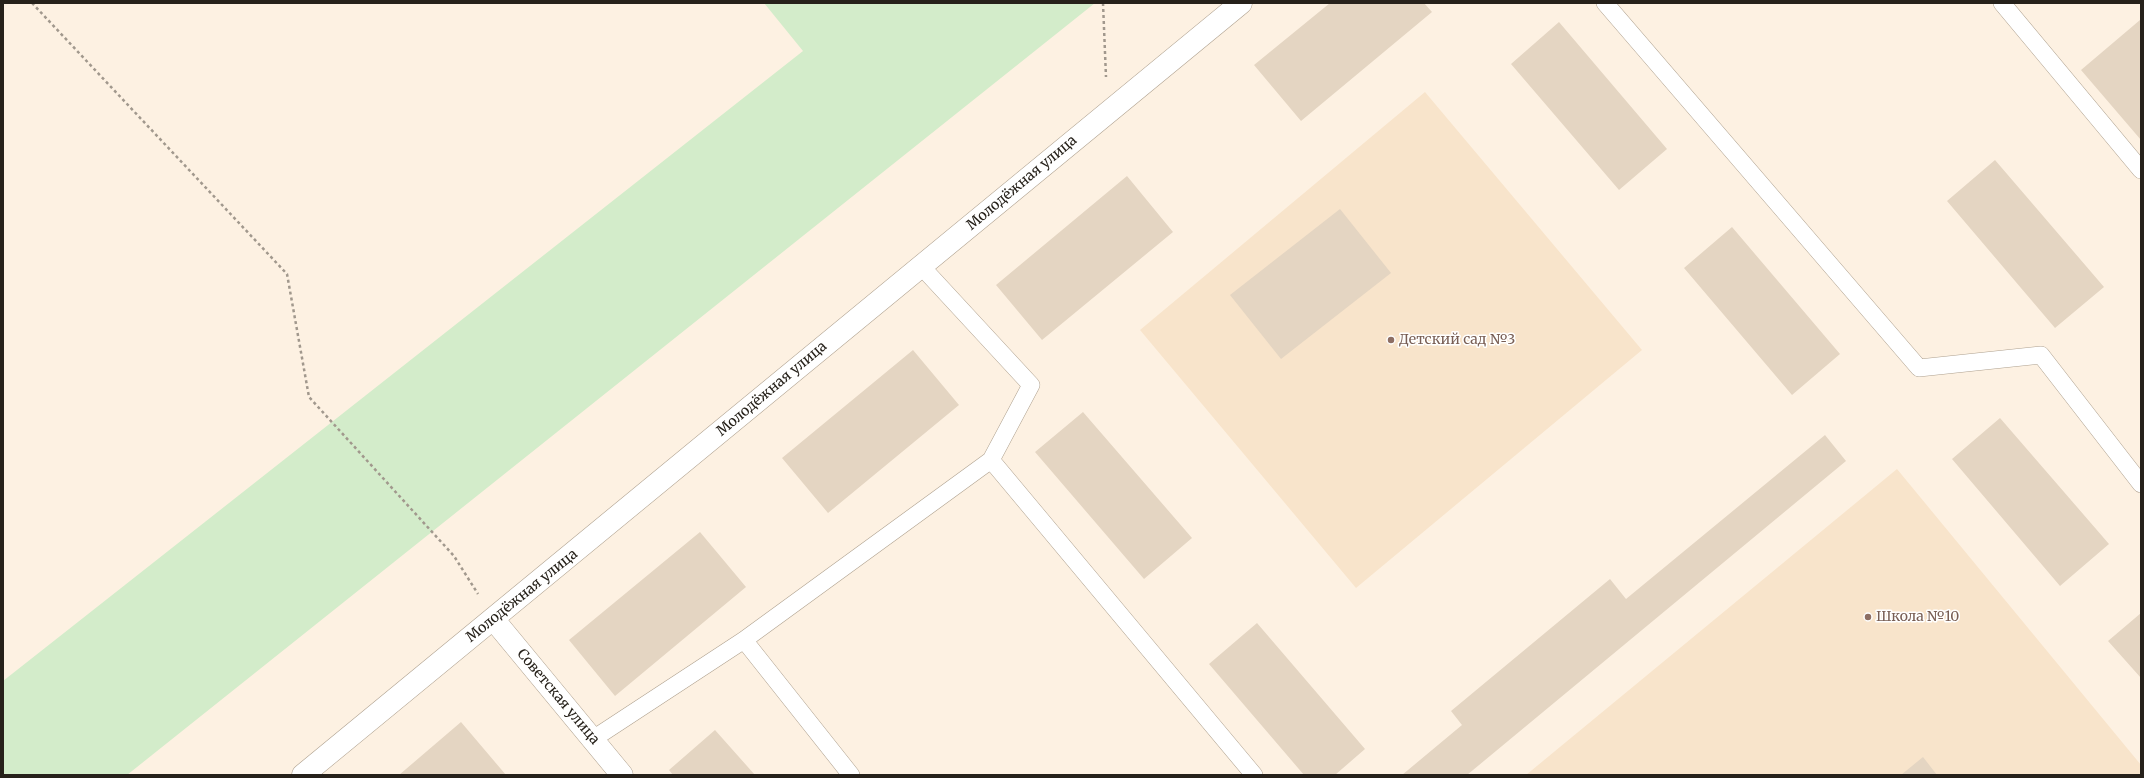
<!DOCTYPE html>
<meta charset="utf-8">
<style>
body{margin:0}
#map{position:relative;width:2144px;height:778px;overflow:hidden;background:#fdf1e2;font-family:Merriweather,serif}
canvas{display:block}
.frame{position:absolute;inset:0;border:4px solid #26211a;pointer-events:none}
</style>
<div id="map">
<canvas width="2144" height="778"></canvas>
<div class="frame"></div>
</div>
<script>
const g = document.querySelector('canvas').getContext('2d');
g.lineJoin = 'round';
function fill(path, color) { g.fillStyle = color; g.fill(path, 'evenodd'); }
const shape = rows => new Path2D(rows.map(r => 'M' + r).join(''));
function trace(path, color, width, dash) { g.strokeStyle = color; g.lineWidth = width; g.lineCap = dash ? 'butt' : 'round'; g.setLineDash(dash || []); g.stroke(path); }
function drawText(font, color, halo, rows, align = 'center') {
  g.font = font + ' Merriweather,serif'; g.lineWidth = 3; g.setLineDash([]); g.textBaseline = 'middle'; g.strokeStyle = halo; g.fillStyle = color; for (const [text, x, y, turn = 0] of rows) {
    g.save(); g.translate(x, y); g.rotate((+turn || 0) * Math.PI / 180); g.textAlign = isNaN(turn) ? turn : align; if (halo) g.strokeText(text, 0, 0); g.fillText(text, 0, 0); g.restore();
  }
}
fill(shape([
 [1425,92,1642,350,1356,588,1140,330],
 [1897,469,2141,765,2141,775,1526,775]
]), '#f8e4cb');
fill(shape([
 [764,3,1095,3,127,775,3,775,3,681,803,51]
]), '#d3ecca');
fill(shape([
 [1330,3,1424,3,1432,12,1301,121,1254,65],
 [2140,20,2141,21,2141,140,2081,70],
 [1559,22,1667,149,1619,190,1511,64],
 [1995,160,2104,287,2055,328,1947,201],
 [1127,176,1173,232,1042,340,996,285],
 [1340,209,1391,273,1281,359,1230,295],
 [1732,227,1840,354,1792,395,1684,268],
 [913,350,959,405,828,513,782,458],
 [1083,412,1192,538,1144,579,1035,452],
 [2000,418,2109,544,2060,586,1952,459],
 [1825,435,1846,461,1467,775,1402,775,1462,725,1451,711,1610,579,1626,599],
 [700,532,746,587,615,696,569,640],
 [2141,613,2141,678,2108,641],
 [1257,623,1365,749,1335,775,1304,775,1209,664],
 [461,722,506,775,399,775],
 [715,730,755,775,673,775,669,770],
 [1923,757,1937,775,1901,775]
]), '#e4d5c2');
const service = shape([
 [1605,3,1919,368,2041,355,2141,484],
 [2002,3,2141,170],
 [921,266,1031,385,991,460,1254,775],
 [744,640,991,460],
 [593,739,744,640,851,775]
]);
const minor = shape([
 [494,620,622,775],
 [303,775,1241,3]
]);
trace(service, '#aea08e', 18);
trace(minor, '#aea08e', 23);
trace(shape([
 [32,3,287,274,309,397,454,556,478,594],
 [1103,3,1106,77]
]), '#a1988d', 2.5, [3, 3]);
trace(service, '#fff', 17);
trace(minor, '#fff', 22);
for (const [x, y, r, color] of [
 [1391,340,4,"#8d6e63"],
 [1868,617,4,"#8d6e63"]
]) { const dot = new Path2D(); dot.arc(x, y, r, 0, 2 * Math.PI); g.fillStyle = color; g.fill(dot); trace(dot, '#fff', 1.5); }
drawText('14px', '#26211a', '#fff', [
 ["Молодёжная улица",1022,183,-40],
 ["Молодёжная улица",772,389,-40],
 ["Молодёжная улица",522,596,-39],
 ["Советская улица",558,697,50]
]);
drawText('14px', '#785e54', '#fff', [
 ["Детский сад №3",1399,340],
 ["Школа №10",1876,617]
], 'left');
</script>
